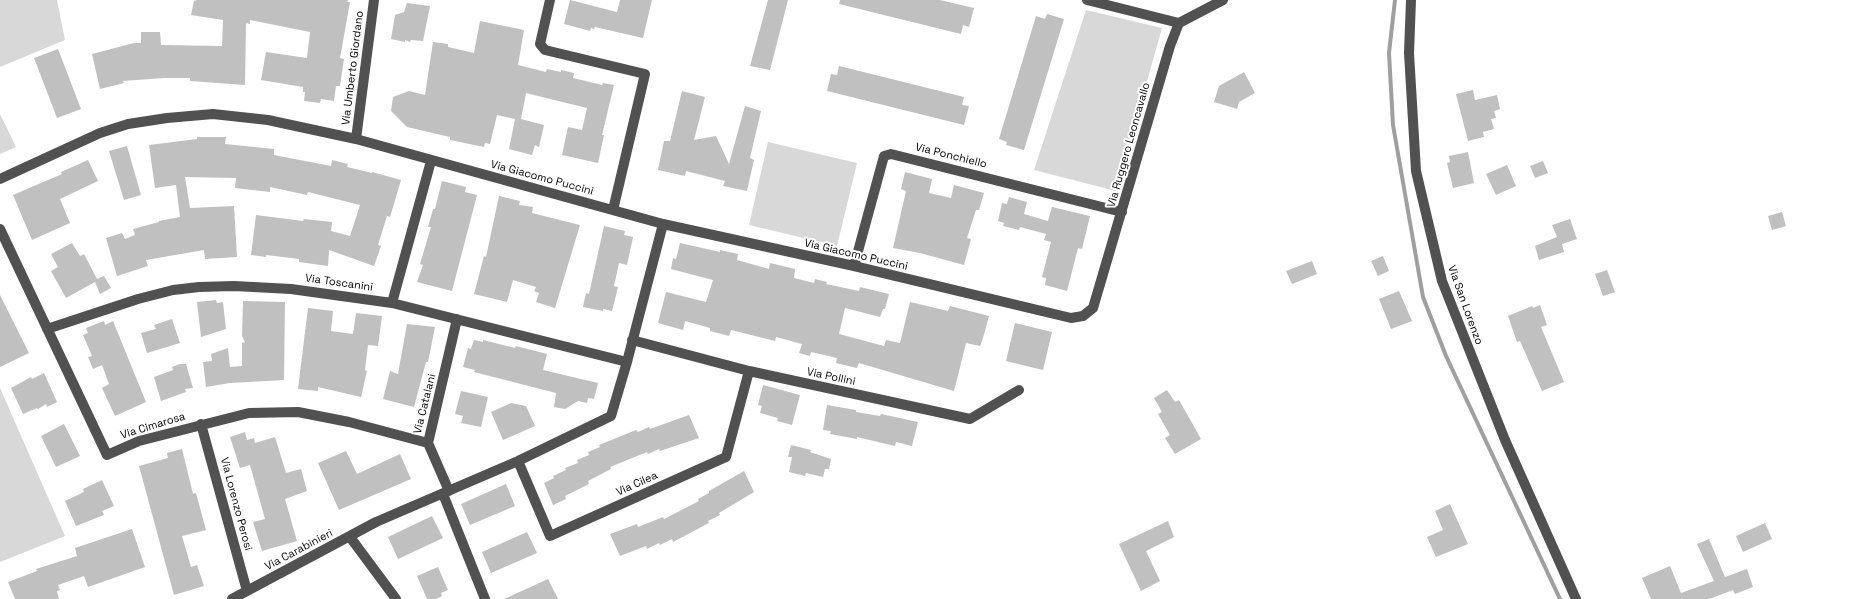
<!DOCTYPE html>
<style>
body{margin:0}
canvas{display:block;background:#fff}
</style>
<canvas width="1873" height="599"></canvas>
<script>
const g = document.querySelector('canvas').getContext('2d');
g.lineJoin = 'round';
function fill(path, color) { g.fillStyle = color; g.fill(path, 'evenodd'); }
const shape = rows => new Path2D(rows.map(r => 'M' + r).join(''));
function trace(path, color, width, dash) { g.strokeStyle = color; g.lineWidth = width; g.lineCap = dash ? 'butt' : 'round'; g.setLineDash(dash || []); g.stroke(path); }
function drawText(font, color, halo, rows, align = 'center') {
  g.font = font + ' "Space Grotesk",sans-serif'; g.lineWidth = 4; g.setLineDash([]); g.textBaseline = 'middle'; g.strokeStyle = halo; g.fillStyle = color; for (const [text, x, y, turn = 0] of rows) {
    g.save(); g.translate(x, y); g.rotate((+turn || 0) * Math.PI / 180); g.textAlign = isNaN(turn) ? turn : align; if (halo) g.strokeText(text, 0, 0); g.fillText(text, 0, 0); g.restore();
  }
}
fill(shape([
 [0,0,57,0,65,40,0,67],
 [1086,10,1162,28,1116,191,1034,170],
 [0,114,16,147,0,154],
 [768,142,857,163,837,246,749,225],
 [0,388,65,536,0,562]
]), '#d8d8d8');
trace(shape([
 [1395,0,1389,53,1393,125,1423,297,1446,356,1560,599]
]), '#9f9f9f', 4);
fill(shape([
 [197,0,348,0,347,2,350,2,340,58,344,59,340,86,336,86,334,101,321,99,320,103,304,101,305,92,303,92,303,87,261,80,266,52,307,58,310,32,250,20,250,24,246,23,245,85,190,81,190,78,164,78,123,81,124,83,100,89,92,54,134,43,141,43,141,32,160,32,161,45,222,46,223,20,191,15,194,1],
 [570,0,617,12,620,0,652,0,643,38,595,27,594,29,591,28,590,31,564,24],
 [768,0,788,0,770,70,750,66],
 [840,0,940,0,974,8,969,27,963,25,961,34,839,4],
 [407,3,430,6,423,41,411,40,410,42,405,40,405,42,391,39,395,15,404,12],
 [1047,14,1064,19,1024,150,1006,145,1007,142,999,139,1036,16,1045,19],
 [480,21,524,30,518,65,546,72,547,69,561,72,561,70,574,73,573,78,602,85,603,83,614,85,602,135,604,135,598,163,562,155,568,127,582,130,587,108,526,93,521,119,544,125,539,147,535,145,532,155,509,149,515,119,497,115,490,144,485,143,484,147,450,140,450,137,407,127,391,111,393,97,409,91,425,95,433,42,448,44,448,47,474,53],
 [58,49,81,109,57,118,34,58],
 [839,66,964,97,962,105,969,106,964,125,827,91,831,74,837,75],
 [1244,72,1255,93,1239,102,1237,109,1214,102,1219,86],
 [1473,90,1475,100,1497,95,1500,109,1494,111,1496,118,1491,119,1494,129,1483,132,1484,137,1468,141,1456,94],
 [682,91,705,97,694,140,716,136,729,164,745,106,761,111,750,158,754,160,747,191,723,186,725,181,686,171,685,176,658,170,664,141,670,141],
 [197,137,226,137,225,144,274,149,274,155,331,166,332,160,348,164,347,167,372,173,372,172,401,180,390,217,387,216,378,245,381,246,374,266,329,250,328,266,299,262,299,259,266,255,266,257,251,255,256,215,303,221,304,219,332,222,331,231,350,236,360,205,308,192,307,195,270,187,270,192,235,188,236,178,185,177,190,208,234,206,237,257,205,259,204,250,146,260,148,266,117,276,106,238,122,233,125,239,135,235,133,229,159,222,159,221,180,217,176,185,155,188,149,145,197,139],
 [127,146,141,195,124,200,109,151],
 [1468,152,1474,183,1453,188,1447,163,1450,162,1449,156],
 [88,160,98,181,60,199,70,223,32,240,13,195,62,174,61,172],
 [1543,161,1548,173,1535,178,1530,166],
 [1507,165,1516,186,1496,195,1486,174],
 [905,172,932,179,929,193,951,198,954,185,984,193,979,210,976,210,967,238,971,239,964,265,920,253,893,248,906,191,901,189],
 [442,181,466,187,465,192,477,195,452,291,417,282,423,265,420,264,431,227,428,227,433,209,435,209],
 [499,196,520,201,519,205,533,207,532,213,580,225,555,308,536,302,539,293,534,291,536,287,513,280,507,302,474,294,484,256,486,257],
 [1009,197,1027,202,1024,214,1048,221,1052,207,1090,216,1082,249,1078,248,1067,291,1045,285,1046,278,1042,277,1051,242,1044,240,1046,234,1020,227,1019,230,1003,226,1004,223,998,221,1002,203,1007,204],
 [1782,212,1786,226,1772,230,1768,216],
 [1570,219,1577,239,1562,244,1564,252,1539,260,1535,246,1557,237,1552,225],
 [604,226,625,231,624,235,633,237,627,265,619,263,614,286,618,287,612,311,603,309,603,311,583,307,586,293,589,294],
 [72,243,80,256,84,254,97,279,104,276,111,288,100,294,95,282,66,298,51,271,58,267,51,254],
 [680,243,720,252,720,250,738,254,737,260,769,269,770,263,795,269,794,278,814,283,815,279,827,282,826,284,859,291,860,287,889,294,885,309,883,309,880,317,845,308,839,334,884,346,886,340,900,343,910,302,948,311,950,306,989,316,983,338,980,346,966,343,954,391,859,363,857,368,836,363,837,358,811,352,810,356,799,353,802,344,776,337,775,341,731,330,729,336,710,331,710,328,685,321,683,330,658,323,666,292,706,302,713,280,671,269,673,258,676,259],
 [1383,256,1389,271,1378,276,1371,261],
 [1312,261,1317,274,1292,284,1286,271],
 [1607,270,1615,292,1603,296,1595,274],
 [1399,291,1412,321,1391,329,1379,299],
 [0,295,29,353,0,367],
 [216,300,217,303,223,302,226,329,201,337,197,302],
 [243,301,285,302,284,380,230,383,206,387,203,362,212,361,211,354,228,348,230,367,242,366,242,343,245,342,242,336],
 [1540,305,1547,325,1541,327,1564,382,1542,391,1520,341,1517,342,1508,316,1532,306,1533,308],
 [308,308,333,311,331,331,353,334,356,313,382,316,378,346,368,345,365,370,367,371,361,397,318,387,318,391,298,389],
 [172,319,180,343,147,353,141,333,156,329,154,325],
 [104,321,105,325,113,321,146,402,115,416,102,388,109,384,102,365,93,369,88,357,92,356,83,335,88,333,86,328],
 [1015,323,1052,332,1043,370,1006,361],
 [407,324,435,327,428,362,426,362,414,407,383,399,390,371,398,374],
 [474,340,483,342,483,340,515,348,516,346,547,354,543,370,598,383,594,399,588,398,587,403,578,401,565,409,554,407,556,393,474,372,475,370,463,367,468,348,471,349],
 [180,364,186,364,193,388,185,389,186,392,161,401,154,377,173,370,172,367],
 [44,373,57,402,47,407,46,404,38,409,37,408,23,414,11,388,31,377,32,379],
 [763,385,800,395,792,425,777,421,778,418,760,413,762,406,758,405],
 [1167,390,1175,402,1179,400,1201,439,1175,454,1165,438,1170,435,1158,414,1162,412,1154,398],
 [461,391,488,397,481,427,461,423,463,416,455,414],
 [511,403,526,406,535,426,503,440,491,412],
 [827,405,856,410,856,412,880,416,881,414,918,422,912,446,896,442,895,446,857,437,857,439,830,434,831,431,823,430],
 [689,415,699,438,660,451,659,449,648,454,647,452,610,467,611,469,588,481,589,484,565,496,566,499,553,505,544,483,554,478,553,476,566,470,565,468,578,463,577,460,589,455,588,452,600,447,599,445,636,430,638,432,649,427,650,429],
 [64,424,80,456,56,467,41,436],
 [245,432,247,440,254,438,255,443,275,437,286,473,301,469,307,491,285,499,297,541,262,551,253,522,265,519,250,465,240,468,230,437],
 [791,445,811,450,810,452,831,459,829,469,825,469,823,477,806,473,805,476,789,472,792,457,788,457],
 [182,449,193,494,196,493,206,530,182,536,191,567,197,565,204,586,174,595,139,466,168,458,167,453],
 [346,451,357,474,400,454,411,479,339,510,318,463],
 [744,471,754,492,719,513,720,515,708,521,709,523,673,542,672,539,660,545,659,543,647,549,646,546,620,556,610,534,637,524,638,527,663,517,664,519,699,501,698,499,709,493,709,491],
 [102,480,114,506,102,511,104,515,76,526,65,501,84,492,83,489],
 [506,484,515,506,470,525,461,504],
 [1450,504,1468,544,1436,557,1427,537,1443,530,1435,511],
 [432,516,443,538,398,559,388,537],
 [1168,521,1174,537,1146,551,1160,581,1141,591,1119,544],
 [1765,523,1772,539,1743,552,1736,536],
 [132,529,145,567,88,587,84,576,58,585,60,590,57,591,59,599,15,599,8,582,37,571,36,569,77,556,75,548],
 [527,532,537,553,491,573,482,552],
 [1709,539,1725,577,1747,569,1753,587,1735,594,1733,590,1709,599,1651,599,1642,578,1670,566,1681,593,1714,581,1697,544],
 [438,567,448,590,441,593,442,596,436,599,427,599,417,576],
 [548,579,558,599,504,599]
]), '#c0c0c0');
trace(shape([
 [550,0,540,44,545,50,645,74,613,210],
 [1087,0,1179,23],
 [1411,0,1409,53,1416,171,1442,281,1505,440,1576,599],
 [356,139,374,0],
 [0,179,100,133,128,124,167,118,213,114,268,120,356,139,663,224,854,266,1071,318,1083,316,1093,308,1170,46,1179,23,1223,0],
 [0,229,107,455,139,441,249,413,298,412,349,422,428,443],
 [854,266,884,156,891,154,1122,212],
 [392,303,431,161],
 [47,329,138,299,173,290,199,287,234,286,291,289,392,303,627,362],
 [632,340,749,371,970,419,1019,390],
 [201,424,247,591],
 [518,461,550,536,726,457,749,371],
 [449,491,428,443,457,319],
 [443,494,485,599],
 [350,537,396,599],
 [232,599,376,522,518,461,611,416,627,362,663,224]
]), '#515151', 10);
drawText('11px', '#000', '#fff', [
 ["Via Umberto Giordano",353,68,-83],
 ["Via Ruggero Leoncavallo",1129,145,-74],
 ["Via Ponchiello",951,156,14],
 ["Via Giacomo Puccini",542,178,15],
 ["Via Giacomo Puccini",856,255,13],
 ["Via Toscanini",339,283,8],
 ["Via San Lorenzo",1465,305,70],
 ["Via Pollini",831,377,12],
 ["Via Catalani",425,404,-76],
 ["Via Cimarosa",153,426,-17],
 ["Via Cilea",637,484,-24],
 ["Via Lorenzo Perosi",236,504,75],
 ["Via Carabinieri",299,550,-28]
]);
</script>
